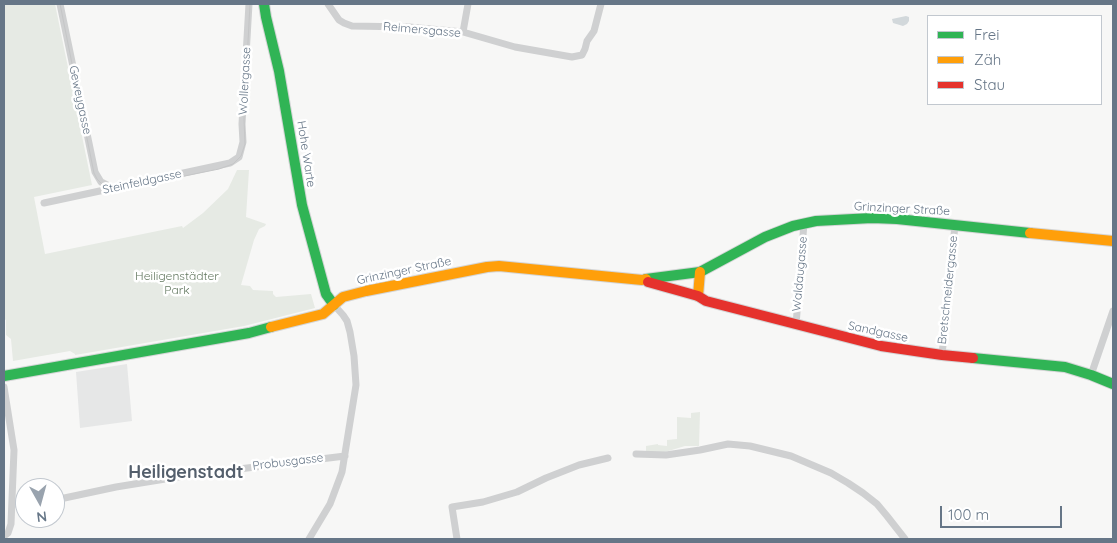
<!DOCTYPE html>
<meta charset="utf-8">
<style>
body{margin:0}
#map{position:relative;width:1117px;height:543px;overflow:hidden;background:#f7f7f6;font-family:Quicksand,sans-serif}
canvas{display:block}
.frame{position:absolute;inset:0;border:5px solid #667687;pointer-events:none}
.legend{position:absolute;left:927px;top:15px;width:175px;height:90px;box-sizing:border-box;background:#fff;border:1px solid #c2c8cf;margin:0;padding:6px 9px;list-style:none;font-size:15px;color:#667687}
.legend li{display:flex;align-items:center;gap:10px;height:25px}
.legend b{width:25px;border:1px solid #c2c8cf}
.north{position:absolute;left:15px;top:478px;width:50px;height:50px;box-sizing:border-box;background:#fff;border:1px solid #c2c8cf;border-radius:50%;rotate:173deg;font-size:14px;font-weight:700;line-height:20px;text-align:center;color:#667687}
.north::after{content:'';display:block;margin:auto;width:18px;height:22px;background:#99a3ae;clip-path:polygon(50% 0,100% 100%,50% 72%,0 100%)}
.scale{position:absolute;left:940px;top:506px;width:122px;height:22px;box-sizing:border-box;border:2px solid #667687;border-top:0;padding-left:6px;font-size:15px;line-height:18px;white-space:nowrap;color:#667687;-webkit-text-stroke:4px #fff;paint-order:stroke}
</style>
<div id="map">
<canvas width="1117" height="543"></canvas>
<div class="frame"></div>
<ul class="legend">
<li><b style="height:6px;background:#30b455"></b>Frei</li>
<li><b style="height:6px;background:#ff9f0a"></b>Zäh</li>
<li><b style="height:6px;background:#e5322d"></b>Stau</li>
</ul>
<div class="north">N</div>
<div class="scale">100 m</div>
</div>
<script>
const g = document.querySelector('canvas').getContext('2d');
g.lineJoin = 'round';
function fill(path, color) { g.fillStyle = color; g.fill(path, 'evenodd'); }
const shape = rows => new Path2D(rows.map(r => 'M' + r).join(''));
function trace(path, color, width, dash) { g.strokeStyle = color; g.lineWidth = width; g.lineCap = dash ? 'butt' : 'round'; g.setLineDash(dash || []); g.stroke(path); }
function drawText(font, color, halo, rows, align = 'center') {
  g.font = font + ' Quicksand,sans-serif'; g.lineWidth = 5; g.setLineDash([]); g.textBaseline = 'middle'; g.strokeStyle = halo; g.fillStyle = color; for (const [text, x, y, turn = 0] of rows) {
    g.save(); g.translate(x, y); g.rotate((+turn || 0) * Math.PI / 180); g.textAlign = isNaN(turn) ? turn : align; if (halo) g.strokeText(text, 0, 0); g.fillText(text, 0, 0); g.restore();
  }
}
fill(shape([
 [127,364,132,421,80,428,76,372]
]), '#e6e7e7');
fill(shape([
 [4,4,55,4,92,185,34,197,45,254,182,226,183,228,203,213,228,189,237,170,249,170,246,217,266,224,265,226,259,229,254,240,241,285,250,286,253,290,273,291,273,294,276,297,311,294,315,308,244,326,75,355,75,354,70,351,13,361,11,339,6,335,6,320,4,319],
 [700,412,699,446,685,446,665,452,646,452,646,446,658,444,658,445,667,446,667,440,677,439,677,417,691,418,691,413]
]), '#e6eae4');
fill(shape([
 [906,16,909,17,909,21,907,24,903,26,893,23,892,19]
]), '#d2d8db');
const fast = shape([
 [264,4,266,17,279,71,302,205,326,294,334,305],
 [646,279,700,272,765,237,793,226,816,221,872,218,897,219,1030,233],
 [973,358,1065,367,1091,375,1113,384],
 [4,376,249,333,271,327]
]);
const slow = shape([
 [1030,233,1113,241],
 [698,296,700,272],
 [271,327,323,314,343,297,366,291,487,267,499,266,642,280,646,279]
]);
const jam = shape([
 [648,282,698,296,706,301,881,346,942,355,973,358]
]);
trace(fast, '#d4d5d6', 12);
trace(slow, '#d4d5d6', 12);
trace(jam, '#d4d5d6', 12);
trace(shape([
 [60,4,95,172,101,182,113,188],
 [328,4,339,20,344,23,352,26,409,27,463,32,515,47,572,57,582,55,585,49,587,41,594,31,601,4],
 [463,32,468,4],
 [44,203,230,163,239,157,243,142,242,124,249,4],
 [796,325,804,223],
 [942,355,955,225],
 [1091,375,1113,311],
 [4,387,14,450,11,524,8,533,4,536],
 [636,454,666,455,700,450,728,444,750,446,791,456,831,473,848,483,863,493,877,504,887,516,905,539],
 [55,500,116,487,190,475,345,456],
 [13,504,25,504],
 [309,539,330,504,342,472,356,385,354,356,350,332,347,321,343,315,334,305],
 [457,539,452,507,483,502,517,492,546,478,579,465,608,458]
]), '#cfd0d1', 7);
trace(fast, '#30b455', 10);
trace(slow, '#ff9f0a', 10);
trace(jam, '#e5322d', 10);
trace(shape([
 [60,4,94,173,97,179,104,186,116,190,219,169,233,164,241,156,245,144,244,119,250,4]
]), '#c5c6c7', 1);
drawText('12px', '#667687', '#fff', [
 ["Reimersgasse",422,30,5],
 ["Wollergasse",245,81,-87],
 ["Geweygasse",80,100,78],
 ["Hohe Warte",306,154,81],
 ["Steinfeldgasse",142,182,-12],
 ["Grinzinger Straße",902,209,3],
 ["Grinzinger Straße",404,271,-12],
 ["Waldaugasse",800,274,-85],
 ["Bretschneidergasse",948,290,-84],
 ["Sandgasse",878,332,12],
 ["Probusgasse",288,462,-7]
]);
drawText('12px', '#647961', '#fff', [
 ["Heiligenstädter",177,276],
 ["Park",177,290]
]);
drawText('bold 18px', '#545f6c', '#fff', [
 ["Heiligenstadt",186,473]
]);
</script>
